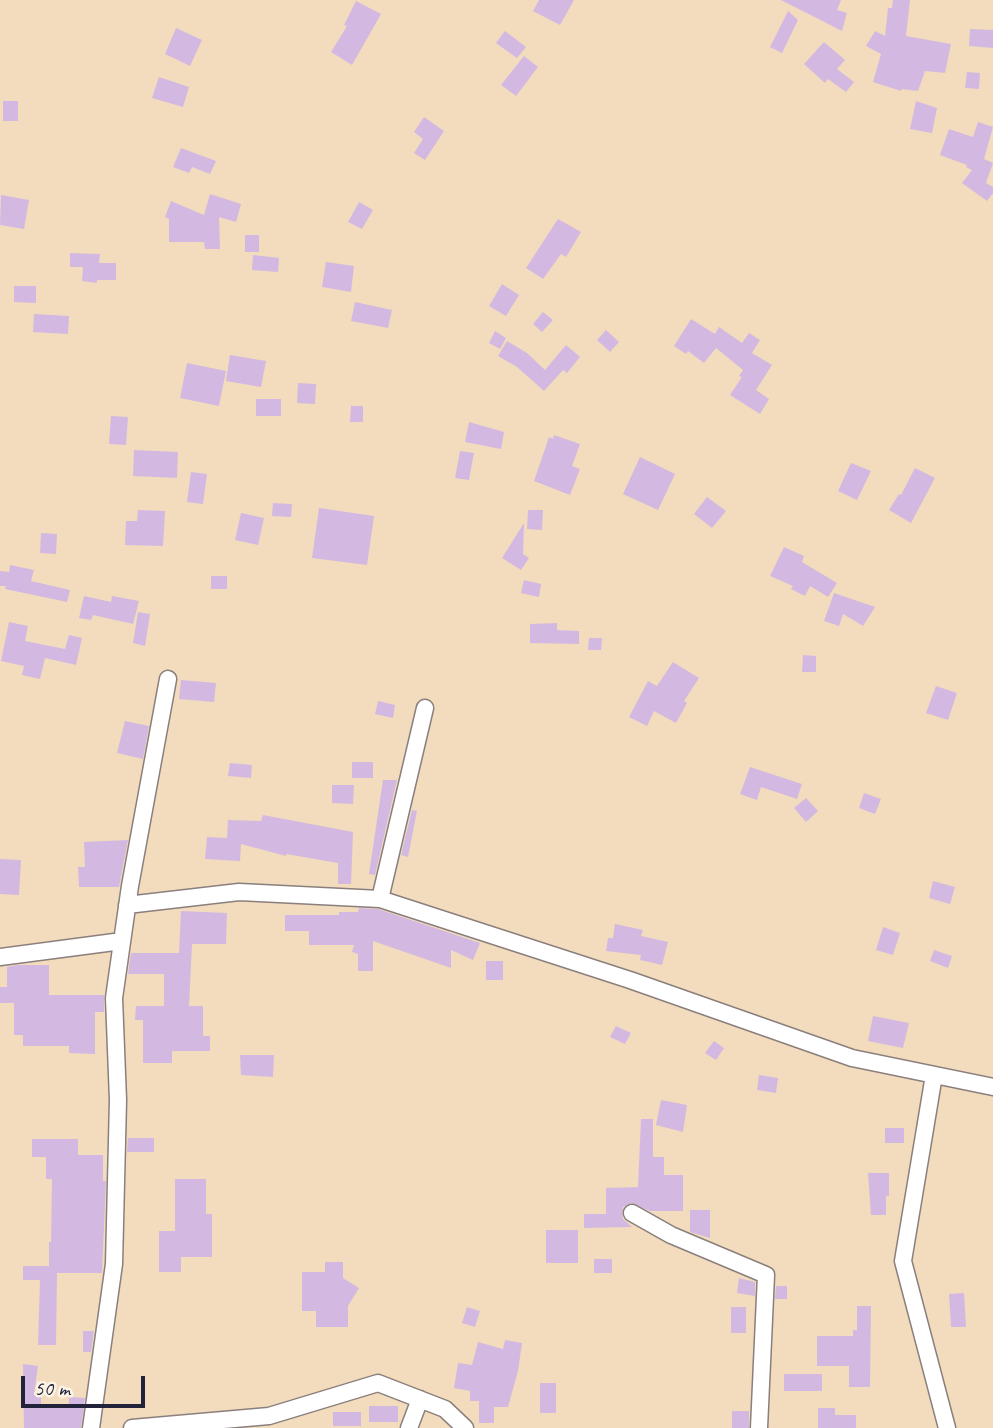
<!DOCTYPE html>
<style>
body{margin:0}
#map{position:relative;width:993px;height:1428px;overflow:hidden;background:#f2dcbd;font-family:Caveat,sans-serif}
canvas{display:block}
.scale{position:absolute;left:21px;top:1376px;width:124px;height:32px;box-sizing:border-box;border:4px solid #22223b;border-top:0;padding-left:9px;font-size:21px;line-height:24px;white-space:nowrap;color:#22223b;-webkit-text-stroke:5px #fcf5e5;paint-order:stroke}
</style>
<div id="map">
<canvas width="993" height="1428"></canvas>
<div class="scale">50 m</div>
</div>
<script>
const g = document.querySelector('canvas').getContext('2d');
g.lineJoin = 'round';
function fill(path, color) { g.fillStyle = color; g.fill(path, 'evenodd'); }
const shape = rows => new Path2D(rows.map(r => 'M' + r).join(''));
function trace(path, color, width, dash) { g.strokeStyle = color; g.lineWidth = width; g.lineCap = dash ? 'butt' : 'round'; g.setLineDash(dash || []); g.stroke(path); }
fill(shape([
 [539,0,574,0,560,25,533,11],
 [781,0,841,0,837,10,847,13,842,31],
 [893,0,910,0,906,36,951,44,945,73,925,71,918,91,902,89,901,91,873,82,881,54,866,46,875,31,885,36,888,8,892,8],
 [356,1,381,14,352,65,331,52,347,26,344,25],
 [788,11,798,20,782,53,770,47],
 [176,28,202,40,190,66,165,54],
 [970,29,993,30,993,48,969,46],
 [505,31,526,47,517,58,496,43],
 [824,42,845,60,837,69,854,82,846,92,828,79,825,83,804,64],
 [524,56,538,67,516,96,501,85],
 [967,72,980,73,979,89,965,88],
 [159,77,189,87,183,107,152,98],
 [3,101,18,101,18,121,3,121],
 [916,101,937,108,932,133,910,129],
 [424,117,444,131,425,160,414,153,423,139,414,132],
 [978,122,993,127,984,159,993,163,986,183,993,187,993,193,987,201,962,183,972,170,966,167,967,165,940,155,949,129,973,137],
 [181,148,216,161,210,174,192,167,189,173,173,167],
 [210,194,241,204,236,222,219,217,220,249,205,249,204,242,169,242,169,219,165,217,171,201,204,215],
 [1,195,29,200,24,229,0,225],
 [359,202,373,210,362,229,348,222],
 [558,219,581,232,566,257,561,254,543,279,526,268],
 [245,235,259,235,259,252,245,252],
 [70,253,100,254,99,263,116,263,116,280,97,280,97,283,82,281,83,267,70,267],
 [253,255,279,258,278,272,252,270],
 [326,262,354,266,351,292,322,287],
 [502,284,519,295,506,316,489,306],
 [14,286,36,286,36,303,14,302],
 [355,302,392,310,388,328,351,321],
 [543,312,553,320,542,332,533,324],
 [34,314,69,316,68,334,33,332],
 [691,319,715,334,719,327,742,343,749,333,760,340,752,353,772,365,756,390,769,399,760,414,730,395,742,377,739,376,743,370,716,348,704,363,688,351,686,354,674,346],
 [606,330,619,342,610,352,597,340],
 [495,331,506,338,500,349,489,343],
 [507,341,527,353,545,370,566,345,580,357,567,373,563,370,544,391,517,367,498,356],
 [230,355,266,361,261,387,226,381],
 [187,363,226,371,219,406,180,398],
 [298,383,316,384,315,404,297,403],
 [256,399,281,399,281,416,256,416],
 [351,406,363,406,363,422,350,422],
 [111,416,128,417,126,445,109,444],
 [469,422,504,432,501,449,465,442],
 [554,435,580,444,572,466,580,469,570,495,534,481,549,437,553,439],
 [134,450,178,452,177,478,133,476],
 [460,451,474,453,469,480,455,478],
 [640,457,675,474,658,510,623,494],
 [851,463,871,471,857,500,838,491],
 [915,468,935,478,911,523,889,510,899,494,901,495],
 [191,472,207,474,203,504,187,502],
 [707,497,726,511,712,528,694,514],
 [273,503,292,504,291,517,272,516],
 [319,508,374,516,367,565,312,558],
 [138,510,165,511,163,546,125,545,126,521,137,521],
 [528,510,543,510,542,530,527,529],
 [241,513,264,518,258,545,235,540],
 [524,523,523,554,529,558,521,570,502,558],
 [41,533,57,534,56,554,40,553],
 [784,547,804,556,802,562,837,583,828,597,810,586,805,596,791,589,793,586,770,576],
 [10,565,34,570,31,581,70,590,67,602,5,589,6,586,0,586,0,571,9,572],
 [211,576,227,576,227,589,211,589],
 [524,580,541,584,539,597,521,593],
 [834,593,875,607,863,626,843,614,839,626,824,621],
 [84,596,111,602,112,596,139,601,133,624,93,615,91,620,79,618],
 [138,612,150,614,145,646,133,643],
 [9,622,28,626,25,641,65,649,69,635,82,638,76,665,45,658,40,679,22,675,24,666,1,661],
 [557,623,557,630,579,631,579,644,530,643,530,624],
 [589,638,602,638,601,650,588,650],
 [803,655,816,656,816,672,802,672],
 [673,662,699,678,684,701,687,703,676,723,654,711,647,726,629,717,648,681,657,686],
 [181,680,216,683,214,702,179,699],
 [936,686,957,693,948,720,926,713],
 [378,701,395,705,393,718,375,714],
 [125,721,149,726,143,759,117,753],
 [352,762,373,762,373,778,352,778],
 [230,763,252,765,251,778,228,776],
 [750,767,802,784,797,799,761,787,757,800,740,794],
 [383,780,397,780,375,875,369,874],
 [332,785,354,785,353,804,332,803],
 [864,793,881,799,875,814,859,808],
 [806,798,818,811,806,822,794,808],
 [412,810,417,811,408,857,401,855],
 [263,815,353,832,351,884,338,884,338,863,286,854,286,856,241,844,240,861,205,859,207,837,227,838,228,820,261,821],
 [128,840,119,887,79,887,78,867,85,867,84,842],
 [0,859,21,860,19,895,0,894],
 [933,881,955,887,950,904,929,898],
 [359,908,378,909,480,943,473,960,451,950,451,968,373,941,373,971,358,971,358,954,352,952,354,945,309,945,309,931,285,931,285,915,339,915,339,912,358,912],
 [181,911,227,913,226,944,192,944,189,1006,203,1006,203,1036,210,1036,210,1051,172,1051,172,1063,143,1063,143,1020,135,1020,136,1006,164,1006,164,974,128,974,131,953,179,953],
 [615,924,643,930,641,936,668,942,662,965,640,960,641,955,606,951,608,938,613,938],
 [883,927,900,933,893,955,876,950],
 [934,950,952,956,948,968,930,961],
 [486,961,503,961,503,980,486,980],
 [17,965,49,965,49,995,104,995,104,1012,95,1012,95,1054,69,1053,69,1046,23,1046,23,1035,14,1035,14,1003,0,1003,0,987,7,987,7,967],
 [873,1016,909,1023,903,1048,868,1041],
 [616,1026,631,1033,625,1044,610,1037],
 [714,1041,724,1048,716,1060,705,1053],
 [240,1055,274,1055,273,1077,241,1075],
 [759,1075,778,1078,776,1093,757,1090],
 [661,1100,687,1105,683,1132,656,1125],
 [641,1119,653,1119,653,1157,664,1157,664,1175,683,1175,683,1211,650,1211,631,1203,623,1207,622,1214,623,1219,632,1227,584,1228,584,1214,606,1214,606,1188,638,1187],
 [885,1128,904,1128,904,1143,885,1143],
 [128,1138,154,1138,154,1152,127,1152],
 [32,1139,78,1139,78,1155,103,1155,103,1181,106,1181,102,1273,57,1273,56,1345,38,1345,40,1280,23,1280,23,1266,49,1266,49,1242,51,1242,52,1179,46,1179,46,1157,32,1157],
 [868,1173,889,1173,889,1196,886,1196,886,1215,871,1215],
 [175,1179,206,1179,206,1214,212,1214,212,1257,181,1257,181,1272,159,1272,159,1231,175,1231],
 [690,1210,710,1210,710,1238,690,1232],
 [546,1230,578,1230,578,1263,546,1263],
 [594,1259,612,1259,612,1273,594,1273],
 [325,1262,343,1262,343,1278,359,1288,348,1306,348,1327,316,1327,316,1311,302,1311,302,1272,325,1272],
 [739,1278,755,1282,755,1296,737,1293],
 [776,1286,787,1286,787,1299,775,1299],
 [964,1293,966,1327,951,1327,949,1294],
 [857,1306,871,1306,870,1387,849,1387,849,1366,817,1366,817,1336,853,1336,853,1330,857,1330],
 [467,1307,480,1311,475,1327,462,1323],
 [731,1307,746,1307,746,1333,731,1333],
 [83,1331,94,1331,91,1352,83,1352],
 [505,1340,522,1343,518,1371,508,1407,494,1407,494,1423,479,1423,479,1401,470,1401,470,1391,454,1388,458,1363,472,1365,478,1342,503,1349],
 [23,1364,38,1366,34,1394,41,1394,41,1405,69,1405,69,1397,85,1398,81,1428,24,1428],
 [784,1374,822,1374,822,1391,784,1391],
 [540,1383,556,1383,556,1413,540,1413],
 [369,1406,398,1406,398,1422,369,1422],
 [818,1408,835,1408,835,1415,856,1415,856,1428,818,1428],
 [732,1411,749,1411,749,1428,732,1428],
 [333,1412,361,1412,361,1426,333,1426]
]), '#d3b9e1');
const street = shape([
 [380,899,425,708],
 [127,905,239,892,380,899,630,980,852,1058,993,1087],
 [0,957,122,941],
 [934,1075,903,1261,947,1428],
 [632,1213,671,1235,766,1275,759,1428],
 [91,1428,114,1264,118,1100,114,998,130,886,168,679],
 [132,1428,269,1416,378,1383,445,1409,465,1428],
 [409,1428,420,1399]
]);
trace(street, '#8a7f7c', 19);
trace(street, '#fff', 16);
</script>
